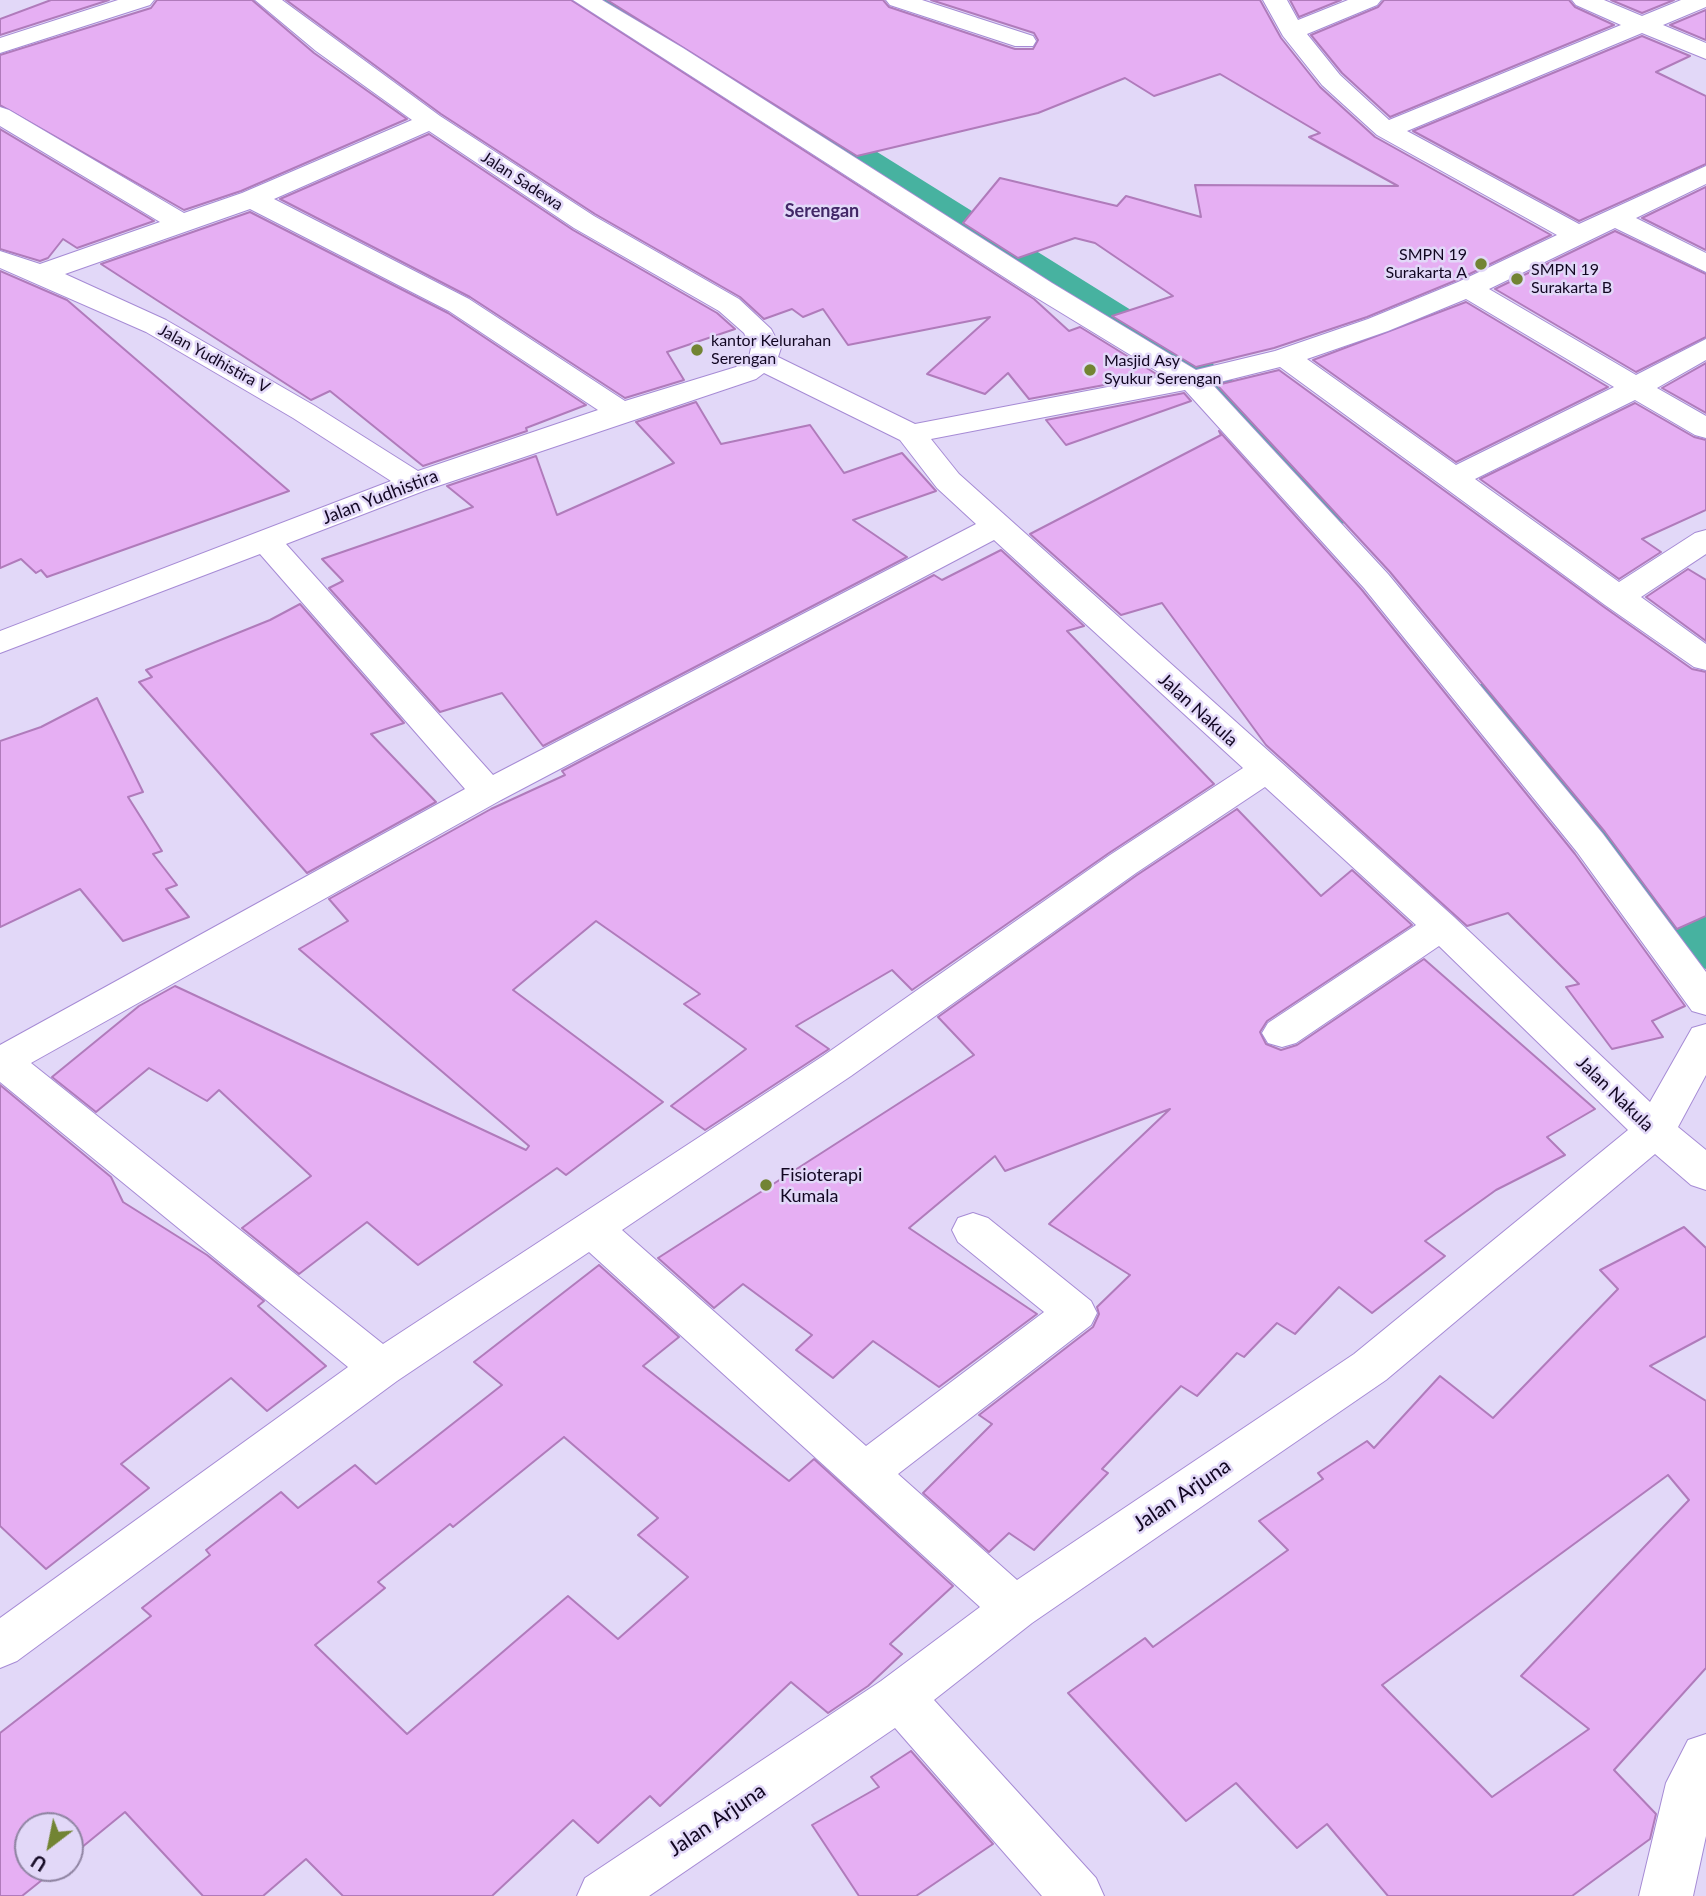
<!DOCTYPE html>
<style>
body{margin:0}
#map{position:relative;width:1706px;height:1896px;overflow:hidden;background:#e2d8f8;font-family:Lato,sans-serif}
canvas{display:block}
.north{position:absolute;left:14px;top:1812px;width:70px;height:70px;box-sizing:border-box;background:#e2d8f8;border:2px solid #8f84a2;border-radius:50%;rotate:212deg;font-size:19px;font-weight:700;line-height:28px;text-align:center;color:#120722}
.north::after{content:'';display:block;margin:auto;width:24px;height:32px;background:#728433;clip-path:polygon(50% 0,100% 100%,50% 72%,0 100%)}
</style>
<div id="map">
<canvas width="1706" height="1896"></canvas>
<div class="north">U</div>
</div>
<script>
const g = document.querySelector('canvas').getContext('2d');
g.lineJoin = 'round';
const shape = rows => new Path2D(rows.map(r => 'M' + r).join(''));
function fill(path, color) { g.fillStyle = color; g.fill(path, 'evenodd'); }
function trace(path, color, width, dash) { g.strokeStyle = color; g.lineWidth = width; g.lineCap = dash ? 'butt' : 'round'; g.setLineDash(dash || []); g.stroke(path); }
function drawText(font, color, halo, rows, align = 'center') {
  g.font = font + ' Lato,sans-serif'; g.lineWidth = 5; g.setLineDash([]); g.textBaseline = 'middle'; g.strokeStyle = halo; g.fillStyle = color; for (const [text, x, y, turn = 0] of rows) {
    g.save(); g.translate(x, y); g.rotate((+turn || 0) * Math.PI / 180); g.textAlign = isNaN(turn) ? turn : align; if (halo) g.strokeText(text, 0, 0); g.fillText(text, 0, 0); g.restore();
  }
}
fill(shape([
 [590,0,633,0,1200,353,1253,398,1352,513,1345,523,1328,527,1311,523,1221,418,1168,371,595,8,590,0],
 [1488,682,1506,687,1706,912,1706,969,1686,963,1470,709,1462,698,1470,687,1488,682]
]), '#47b2a0');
const building = shape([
 [51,0,109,0,0,35,0,19,51,0],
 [157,0,252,0,314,53,407,119,241,191,184,210,0,105,0,55,151,8,157,0],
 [286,0,571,0,1034,299,1069,331,1080,327,1158,375,1029,399,1008,373,985,394,927,374,990,317,848,345,823,309,803,317,792,309,764,319,740,297,595,214,441,114,286,0],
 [607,0,883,0,889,7,1015,49,1033,49,1038,40,1034,33,931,0,1260,0,1281,38,1320,87,1375,137,1551,235,1457,280,1367,317,1274,348,1196,367,1112,316,1173,296,1095,243,1075,238,1018,258,963,223,1000,178,1117,206,1126,196,1201,217,1195,185,1398,186,1309,137,1320,133,1220,74,1154,96,1125,78,1038,113,857,156,607,0],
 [1290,0,1341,0,1299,17,1290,0],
 [1384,0,1569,0,1575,7,1614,25,1390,117,1342,73,1311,35,1378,7,1384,0],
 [1611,0,1674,0,1642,13,1611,0],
 [1706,10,1706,40,1670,25,1706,10],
 [1642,36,1690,56,1656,72,1706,96,1706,164,1579,221,1413,131,1642,36],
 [0,129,154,221,77,248,63,239,48,258,40,261,0,249,0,129],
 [429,134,573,230,717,313,735,329,667,352,684,380,625,398,470,297,280,199,429,134],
 [1706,187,1706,250,1642,218,1706,187],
 [250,212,448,313,586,405,526,428,527,431,423,466,330,391,311,400,101,264,250,212],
 [1615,231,1706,274,1706,337,1636,372,1495,289,1615,231],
 [0,271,67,300,289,491,47,577,41,570,36,573,21,559,0,568,0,271],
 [1466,302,1608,387,1456,462,1313,360,1466,302],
 [1706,363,1706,413,1662,388,1706,363],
 [1279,370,1604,607,1692,669,1706,672,1706,916,1677,929,1605,832,1390,572,1217,385,1279,370],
 [1184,393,1191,401,1066,445,1046,420,1184,393],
 [696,402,721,444,810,425,844,473,902,453,936,491,853,520,907,557,543,746,502,693,440,712,329,588,343,581,322,559,473,507,447,486,536,456,557,515,674,463,636,422,696,402],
 [1635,403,1694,437,1706,440,1706,510,1642,539,1661,552,1619,579,1480,479,1635,403],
 [1219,431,1362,590,1575,854,1685,1006,1652,1021,1663,1037,1612,1049,1566,987,1579,984,1508,913,1467,926,1266,745,1162,603,1121,615,1030,534,1221,435,1219,431],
 [1001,550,1084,626,1067,631,1214,784,1109,853,912,990,892,970,796,1026,829,1049,705,1130,671,1106,746,1049,684,1004,700,994,596,921,513,990,663,1102,566,1175,557,1168,418,1265,367,1222,299,1274,242,1228,311,1176,219,1090,207,1101,149,1068,96,1112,52,1077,139,1006,175,986,526,1150,529,1146,299,949,348,921,329,899,491,809,565,775,562,771,934,575,942,580,1001,550],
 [1688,569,1706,580,1706,641,1646,597,1688,569],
 [300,604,404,723,371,734,436,802,307,873,139,682,152,677,146,670,270,620,300,604],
 [97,698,143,792,128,797,162,851,153,854,177,885,166,889,189,917,123,941,80,889,0,927,0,741,41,727,97,698],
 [1237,809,1321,896,1352,870,1412,925,1267,1021,1260,1032,1266,1044,1281,1050,1297,1045,1424,959,1595,1109,1547,1137,1565,1155,1496,1190,1425,1241,1445,1256,1372,1313,1339,1287,1295,1334,1277,1323,1244,1357,1237,1353,1197,1396,1181,1386,1102,1469,1108,1473,1034,1550,1009,1533,989,1552,923,1493,992,1424,979,1415,1093,1327,1099,1314,1097,1307,1130,1275,1049,1224,1170,1109,1005,1171,995,1156,909,1228,1037,1314,939,1387,873,1341,833,1378,796,1350,812,1335,743,1284,714,1308,658,1258,974,1055,938,1017,1137,875,1237,809],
 [0,1085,111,1177,123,1202,207,1255,264,1301,258,1306,326,1366,267,1411,231,1378,121,1464,149,1488,46,1569,0,1526,0,1085],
 [1684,1227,1706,1248,1706,1336,1650,1366,1706,1401,1706,1668,1614,1770,1656,1814,1650,1839,1572,1896,1388,1896,1327,1824,1297,1848,1236,1783,1186,1821,1068,1693,1145,1638,1153,1647,1288,1550,1259,1521,1323,1479,1318,1473,1367,1441,1374,1448,1440,1376,1493,1418,1618,1289,1600,1270,1684,1227],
 [1668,1475,1689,1500,1521,1676,1589,1729,1492,1797,1382,1685,1668,1475],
 [599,1265,679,1337,643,1366,789,1481,814,1459,953,1586,890,1644,902,1654,868,1686,828,1713,791,1682,660,1806,650,1796,598,1843,573,1820,492,1896,343,1896,306,1859,263,1896,203,1896,125,1812,70,1857,70,1826,28,1826,28,1868,57,1868,22,1896,0,1896,0,1733,151,1616,142,1608,210,1555,206,1550,281,1492,298,1508,355,1465,376,1484,502,1385,474,1362,599,1265],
 [564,1437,658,1518,638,1535,688,1577,618,1639,568,1596,407,1734,315,1645,385,1588,378,1582,450,1524,453,1527,564,1437],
 [911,1751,993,1844,916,1896,859,1896,812,1825,879,1787,871,1777,911,1751]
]);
fill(building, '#e6aff3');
trace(building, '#b07bbb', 2);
const minor = shape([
 [118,0,154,0,150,5,0,53,0,38,118,0],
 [255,0,282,0,440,116,594,216,739,299,771,329,781,348,778,357,915,424,1165,376,1032,295,573,0,602,0,683,48,1052,283,1196,370,1275,351,1368,319,1458,282,1557,235,1377,135,1322,85,1283,36,1263,0,1287,0,1298,20,1348,0,1381,0,1377,5,1307,34,1340,75,1389,120,1621,25,1576,5,1572,0,1604,0,1642,16,1681,0,1706,0,1706,7,1663,25,1706,43,1706,59,1642,33,1407,131,1579,224,1706,166,1706,184,1636,218,1706,253,1706,272,1615,228,1489,289,1636,375,1706,339,1706,360,1657,388,1706,416,1706,438,1695,435,1635,400,1475,479,1619,582,1695,533,1706,530,1706,554,1641,597,1706,644,1706,670,1694,667,1605,605,1280,367,1212,384,1388,574,1603,834,1706,972,1706,1015,1692,1011,1577,852,1364,588,1185,390,931,439,959,474,1454,917,1650,1102,1692,1028,1706,1024,1706,1075,1678,1127,1706,1150,1706,1190,1691,1185,1655,1154,1386,1380,1032,1623,934,1700,1096,1878,1104,1896,1042,1896,895,1728,649,1896,577,1896,585,1878,881,1681,980,1607,589,1252,397,1381,17,1661,0,1668,0,1618,348,1367,0,1082,0,1045,465,789,260,554,0,653,0,631,391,481,293,418,146,332,0,268,0,251,40,264,160,222,0,126,0,107,9,110,184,213,242,193,412,120,316,51,255,0],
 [429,131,574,228,719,311,744,333,751,348,749,357,736,367,625,401,469,299,274,199,429,131],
 [250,209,449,311,598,410,418,471,315,406,166,320,65,274,250,209],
 [1466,299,1614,387,1456,465,1307,359,1388,331,1466,299],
 [764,373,900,440,937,488,976,524,493,775,286,544,426,490,756,379,764,373],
 [994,540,1243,768,1110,855,823,1056,383,1344,31,1063,501,800,994,540],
 [1265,787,1416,925,1268,1023,1262,1033,1268,1043,1282,1047,1296,1043,1439,946,1628,1130,1354,1354,1017,1580,898,1474,1091,1325,1097,1313,1091,1301,988,1218,973,1213,958,1218,952,1230,958,1242,1044,1312,866,1446,622,1230,851,1076,1136,873,1265,787],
 [886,0,922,0,1033,36,1036,41,1033,46,1015,46,890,5,886,0],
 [1706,1734,1706,1836,1693,1896,1639,1896,1666,1783,1688,1740,1706,1734]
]);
trace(minor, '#a68bd5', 2);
fill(minor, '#fff');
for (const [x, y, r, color] of [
 [1481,264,7,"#728433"],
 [1517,279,7,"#728433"],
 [697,350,7,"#728433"],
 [1090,370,7,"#728433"],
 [766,1185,7,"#728433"]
]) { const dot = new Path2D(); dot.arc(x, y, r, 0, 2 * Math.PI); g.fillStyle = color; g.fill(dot); trace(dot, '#e2d8f8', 2.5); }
drawText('16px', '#120722', '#e2d8f8', [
 ["Jalan Sadewa",522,181,33],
 ["Jalan Yudhistira V",214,359,29]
]);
drawText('16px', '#120722', '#e2d8f8', [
 ["SMPN 19",1467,255,"right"],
 ["Surakarta A",1467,273,"right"],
 ["SMPN 19",1531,270],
 ["Surakarta B",1531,288],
 ["kantor Kelurahan",711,341],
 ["Serengan",711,359],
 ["Masjid Asy",1104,361],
 ["Syukur Serengan",1104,379]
], 'left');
drawText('bold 18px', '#422767', '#e2d8f8', [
 ["Serengan",822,211]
]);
drawText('18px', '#120722', '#e2d8f8', [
 ["Jalan Yudhistira",380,497,-21],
 ["Jalan Nakula",1198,710,42],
 ["Jalan Nakula",1615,1094,44]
]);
drawText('18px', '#120722', '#e2d8f8', [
 ["Fisioterapi",780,1175],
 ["Kumala",780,1196]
], 'left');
drawText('21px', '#120722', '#e2d8f8', [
 ["Jalan Arjuna",1182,1495,-34],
 ["Jalan Arjuna",717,1820,-34]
]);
</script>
